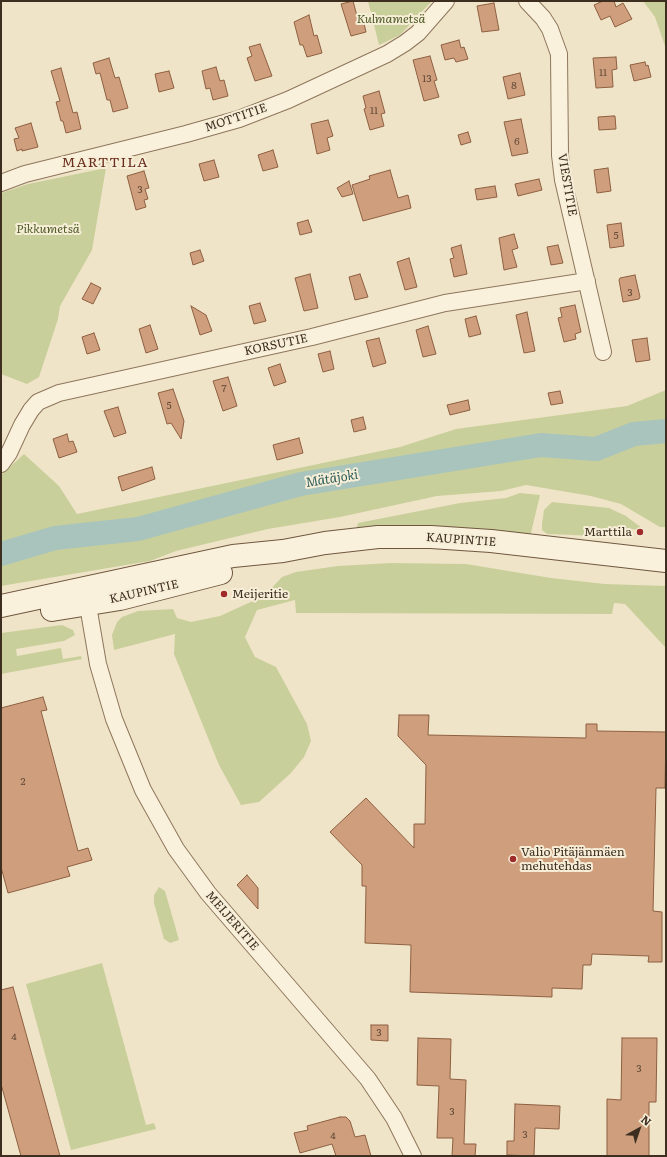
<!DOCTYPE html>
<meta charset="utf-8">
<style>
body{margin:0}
#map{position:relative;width:667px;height:1157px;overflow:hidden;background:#f0e4c8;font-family:Literata,serif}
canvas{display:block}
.frame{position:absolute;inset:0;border:2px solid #3d2e20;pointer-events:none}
.north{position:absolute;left:619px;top:1109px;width:40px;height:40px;-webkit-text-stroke:3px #f7eed8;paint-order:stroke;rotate:40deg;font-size:11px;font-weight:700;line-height:16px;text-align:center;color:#3d2e20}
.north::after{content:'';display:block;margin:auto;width:14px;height:18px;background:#3d2e20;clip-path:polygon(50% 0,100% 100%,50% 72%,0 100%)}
</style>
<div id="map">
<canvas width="667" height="1157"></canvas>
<div class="frame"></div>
<div class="north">N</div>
</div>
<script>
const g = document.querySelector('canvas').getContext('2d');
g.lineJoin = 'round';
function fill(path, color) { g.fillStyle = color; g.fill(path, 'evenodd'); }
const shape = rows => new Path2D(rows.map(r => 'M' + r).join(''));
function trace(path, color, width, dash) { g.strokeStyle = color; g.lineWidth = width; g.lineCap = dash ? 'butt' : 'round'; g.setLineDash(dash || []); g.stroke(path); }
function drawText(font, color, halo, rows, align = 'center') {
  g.font = font + ' Literata,serif'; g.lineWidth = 4; g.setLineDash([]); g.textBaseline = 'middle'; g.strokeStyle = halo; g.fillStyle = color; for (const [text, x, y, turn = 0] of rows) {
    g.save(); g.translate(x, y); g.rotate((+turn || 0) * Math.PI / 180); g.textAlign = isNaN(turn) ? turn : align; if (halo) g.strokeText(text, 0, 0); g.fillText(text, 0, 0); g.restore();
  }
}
fill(shape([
 [368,1,432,1,400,35,379,45],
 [643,1,666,1,666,49,655,17],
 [106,168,92,250,60,306,58,319,39,377,27,384,1,374,1,193,28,184],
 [666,390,666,527,660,527,621,504,591,496,526,485,501,491,437,496,340,517,268,529,176,551,150,561,1,586,1,475,24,454,59,486,77,514,400,447,456,429,627,406],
 [520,493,540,495,530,537,356,530,358,523,460,503,506,498],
 [552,502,609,508,626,516,642,528,641,529,618,530,597,536,547,534,542,530,542,524,544,510],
 [391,563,466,564,551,578,605,584,666,586,666,648,625,604,614,603,612,614,296,613,295,600,257,610,245,637,255,657,276,667,307,724,311,741,304,757,291,773,259,802,241,805,219,765,174,654,175,634,114,650,112,635,117,622,122,617,138,611,173,609,177,618,191,622,220,616,264,596,282,577,296,572,338,566],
 [62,625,73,630,75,635,64,641,16,649,17,656,61,648,63,659,81,656,82,659,1,674,1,633],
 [159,887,165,891,179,940,170,943,164,939,154,903,154,895],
 [102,963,146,1125,154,1123,156,1129,71,1150,26,984]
]), '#c9cf9b');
trace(shape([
 [1,554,55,538,138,529,301,484,541,445,596,449,634,434,666,431]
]), '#a9c4bc', 24);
const building = shape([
 [353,1,357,16,362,15,366,32,351,36,341,4,353,1],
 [603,1,614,1,616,7,623,3,632,19,615,27,610,16,601,20,594,5,603,1],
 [494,3,499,30,482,32,477,6,494,3],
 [309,15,314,36,317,35,322,53,307,57,303,45,300,45,294,22,309,15],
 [459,40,461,48,464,47,468,59,456,62,454,58,445,60,441,45,459,40],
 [260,44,272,76,255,81,247,58,252,56,249,47,260,44],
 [430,56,437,80,434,81,439,97,424,101,413,60,430,56],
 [616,57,617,69,612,70,613,87,596,88,593,58,616,57],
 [109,58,115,78,119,77,128,108,113,112,110,100,107,100,100,73,96,74,93,63,109,58],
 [645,62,646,66,648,65,651,77,634,81,630,65,645,62],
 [216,67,220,81,224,80,228,96,213,100,210,88,206,89,202,71,216,67],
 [61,68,73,113,77,112,81,129,66,133,63,121,61,121,56,102,60,101,51,71,61,68],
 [169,71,174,88,159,92,155,74,169,71],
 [520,73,525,95,508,99,503,77,520,73],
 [379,91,385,113,381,114,384,126,370,130,364,109,366,108,363,96,379,91],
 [613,116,615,116,616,129,599,130,598,117,613,116],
 [521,119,528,153,512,156,504,122,521,119],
 [328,120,333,136,327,138,330,150,317,154,311,124,328,120],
 [31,123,38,147,22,151,22,149,17,151,14,139,19,138,15,128,31,123],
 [468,132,471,142,461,145,458,135,468,132],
 [273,150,278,167,263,171,258,155,273,150],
 [214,160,219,177,204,181,199,164,214,160],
 [608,168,611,191,597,193,594,170,608,168],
 [390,170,398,198,408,195,411,208,363,221,352,185,370,179,369,176,390,170],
 [144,171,149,188,145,189,148,199,144,200,146,207,136,210,127,176,144,171],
 [539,179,542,190,518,196,515,184,539,179],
 [349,181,353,194,342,197,337,188,349,181],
 [495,186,497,197,477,200,475,189,495,186],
 [308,220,312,232,300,235,297,223,308,220],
 [621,223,624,246,610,248,607,225,621,223],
 [514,234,518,248,512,250,517,267,504,270,499,238,514,234],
 [461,245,467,274,454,277,450,259,454,258,451,248,461,245],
 [558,245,563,263,551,265,547,247,558,245],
 [200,250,204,261,193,265,190,253,200,250],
 [409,258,417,287,405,290,397,262,409,258],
 [310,274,318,308,304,311,295,278,310,274],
 [360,274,368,297,355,300,349,277,360,274],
 [635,275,640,297,639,299,623,302,619,280,620,278,635,275],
 [91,283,101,288,93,304,82,299,91,283],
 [260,303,266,321,254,324,249,306,260,303],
 [575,305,581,332,575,334,576,339,564,342,558,318,562,317,560,308,575,305],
 [191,306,206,315,212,331,200,335,191,306],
 [527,312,535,351,524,353,516,315,527,312],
 [476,316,481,334,469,337,465,319,476,316],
 [150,325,158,349,146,353,139,329,150,325],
 [428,326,436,354,423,357,416,330,428,326],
 [94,333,100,350,87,354,82,337,94,333],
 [379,338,386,363,373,367,366,341,379,338],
 [647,338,650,360,636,362,632,340,647,338],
 [330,351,334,369,323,372,318,354,330,351],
 [280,364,286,382,274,386,268,368,280,364],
 [228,377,237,406,223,411,213,381,228,377],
 [173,389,184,421,181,439,171,423,167,424,158,393,173,389],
 [560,391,563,403,551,405,548,393,560,391],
 [468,400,470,410,450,415,447,405,468,400],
 [118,407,126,433,114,437,104,411,118,407],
 [363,417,366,429,354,432,351,420,363,417],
 [67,434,69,442,73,441,77,452,59,458,53,439,67,434],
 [299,438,303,453,277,460,273,445,299,438],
 [152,467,155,479,122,491,118,477,152,467],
 [43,697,47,710,41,711,78,851,88,848,92,860,67,867,70,876,8,893,1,867,1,708,43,697],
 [399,715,429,715,428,735,586,738,586,724,597,724,597,731,666,732,665,788,656,788,653,911,662,912,662,962,648,962,649,956,592,954,591,965,583,965,582,989,552,988,552,997,410,992,411,945,365,943,366,886,362,886,362,865,330,832,366,798,414,848,414,824,425,824,426,765,398,736,399,715],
 [247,875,258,888,258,909,237,885,247,875],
 [13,987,60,1156,21,1156,1,1084,1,990,13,987],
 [371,1025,388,1025,388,1041,371,1040,371,1025],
 [418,1038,451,1039,450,1079,466,1080,464,1144,476,1144,475,1156,452,1156,453,1138,437,1138,439,1086,417,1085,418,1038],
 [622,1038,657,1038,656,1102,649,1102,649,1156,607,1156,607,1099,621,1100,622,1038],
 [515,1104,560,1106,559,1129,535,1128,534,1156,507,1155,507,1141,514,1141,515,1104],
 [340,1117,346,1117,350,1121,355,1137,365,1135,371,1156,336,1156,332,1144,300,1153,294,1133,308,1130,307,1126,340,1117]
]);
fill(building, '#cf9f7d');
trace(building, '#8d5f41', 1);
const street = shape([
 [527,1,543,18,550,29,559,54,560,155,563,180,603,352],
 [1,183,25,174,186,134,239,119,288,100,387,54,405,43,418,33,446,1],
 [1,464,9,453,22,425,31,410,38,402,59,393,312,337,445,303,587,281],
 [86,594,98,664,114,719,143,790,176,849,208,893,368,1079,394,1118,413,1156]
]);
const secondary = shape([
 [1,606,233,556,283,551,325,543,378,537,431,537,491,541,666,561],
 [52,610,120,599,221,573]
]);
trace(street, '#8d765c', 18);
trace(secondary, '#6f573f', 24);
trace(street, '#faf1dc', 16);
trace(secondary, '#faf1dc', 22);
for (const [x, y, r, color] of [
 [640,532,4,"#9e2a2b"],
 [224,594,4,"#9e2a2b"],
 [513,859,4,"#9e2a2b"]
]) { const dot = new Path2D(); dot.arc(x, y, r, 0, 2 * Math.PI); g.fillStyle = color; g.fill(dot); trace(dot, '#f7eed8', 1.5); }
drawText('10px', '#624a37', null, [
 ["11",603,73],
 ["13",427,79],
 ["8",514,86],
 ["11",374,111],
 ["6",517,142],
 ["3",140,190],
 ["5",616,236],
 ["3",630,293],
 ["7",224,389],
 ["5",169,406],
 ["2",23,782],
 ["3",379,1033],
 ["4",14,1037],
 ["3",639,1069],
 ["3",452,1112],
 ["3",525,1135],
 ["4",333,1136]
]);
drawText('italic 12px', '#4d5a26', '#f7eed8', [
 ["Kulmametsä",391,19],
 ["Pikkumetsä",48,229]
]);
drawText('12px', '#3d2e20', '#f7eed8', [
 ["MOTTITIE",236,118,-19],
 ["VIESTITIE",567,185,80],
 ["KORSUTIE",276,345,-12],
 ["KAUPINTIE",461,540,4],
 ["KAUPINTIE",144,592,-13],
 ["MEIJERITIE",232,921,49]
]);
drawText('12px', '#3d2e20', '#f7eed8', [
 ["Marttila",632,532,"right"],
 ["Meijeritie",232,594],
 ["Valio Pitäjänmäen",521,852],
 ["mehutehdas",521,866]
], 'left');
drawText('italic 13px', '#2f5d5a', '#f7eed8', [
 ["Mätäjoki",332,479,-9]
]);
g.letterSpacing = '1px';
drawText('14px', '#6b2e1e', '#f7eed8', [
 ["MARTTILA",105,163]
]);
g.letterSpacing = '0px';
</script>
